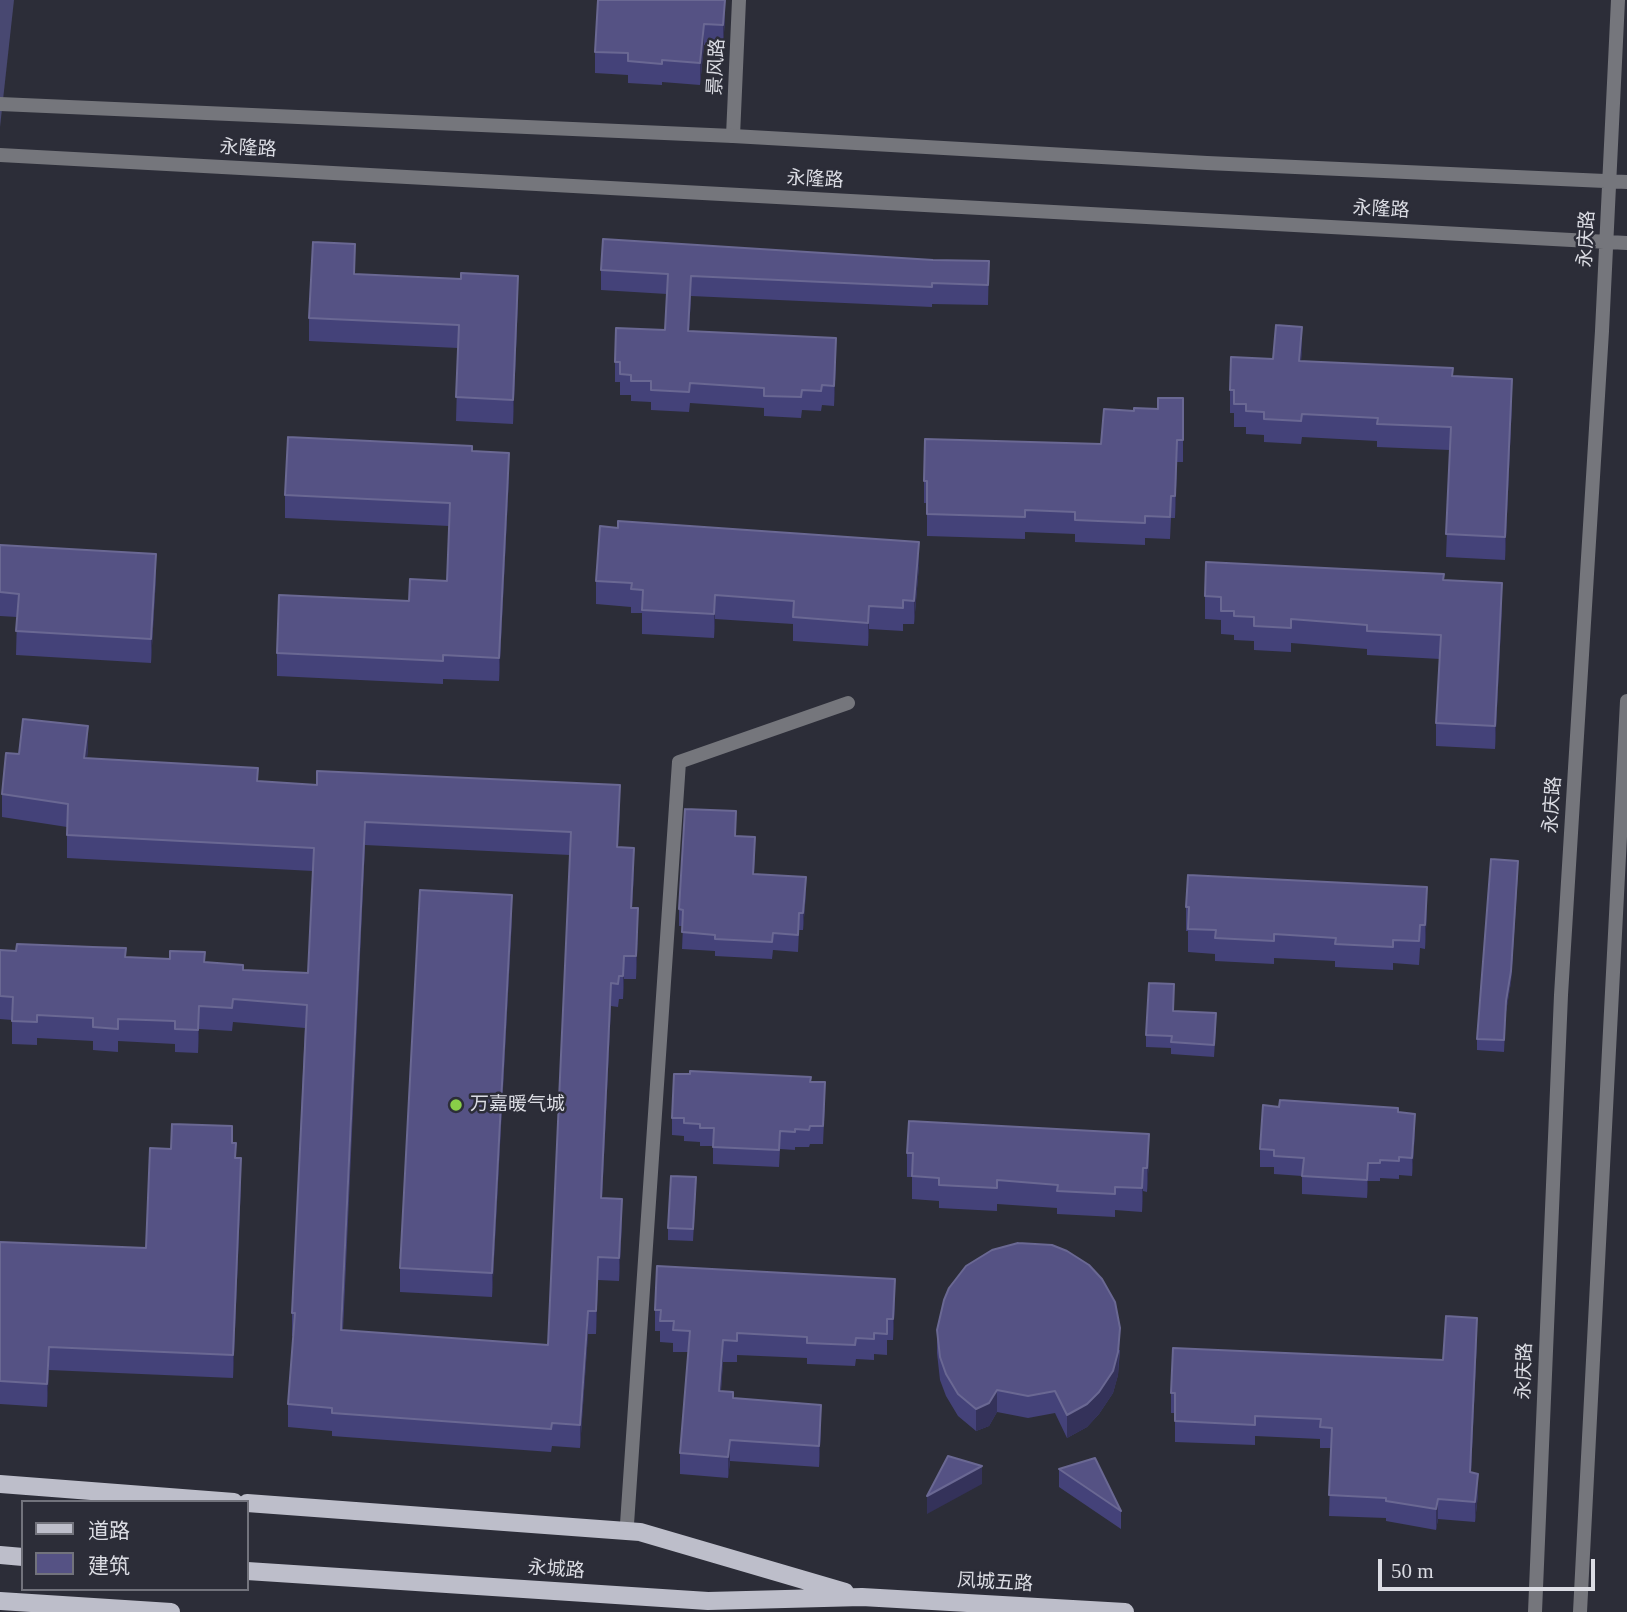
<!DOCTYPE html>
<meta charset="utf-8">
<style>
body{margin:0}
#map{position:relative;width:1627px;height:1612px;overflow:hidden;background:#2c2d38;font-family:"Times New Roman","Noto Sans SC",serif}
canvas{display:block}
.legend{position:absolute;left:21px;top:1500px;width:228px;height:91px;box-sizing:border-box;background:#2c2d38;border:2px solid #72737c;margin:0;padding:9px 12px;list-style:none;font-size:21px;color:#dbdce3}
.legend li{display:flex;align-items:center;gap:14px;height:35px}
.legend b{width:35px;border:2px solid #72737c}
.scale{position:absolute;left:1378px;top:1559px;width:217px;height:32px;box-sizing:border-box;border:4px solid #dbdce3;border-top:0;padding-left:9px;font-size:21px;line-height:24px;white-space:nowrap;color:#dbdce3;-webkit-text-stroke:5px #2c2d38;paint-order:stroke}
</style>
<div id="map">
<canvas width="1627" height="1612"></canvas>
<ul class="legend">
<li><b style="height:9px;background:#bdbeca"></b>道路</li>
<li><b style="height:19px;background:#555284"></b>建筑</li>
</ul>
<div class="scale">50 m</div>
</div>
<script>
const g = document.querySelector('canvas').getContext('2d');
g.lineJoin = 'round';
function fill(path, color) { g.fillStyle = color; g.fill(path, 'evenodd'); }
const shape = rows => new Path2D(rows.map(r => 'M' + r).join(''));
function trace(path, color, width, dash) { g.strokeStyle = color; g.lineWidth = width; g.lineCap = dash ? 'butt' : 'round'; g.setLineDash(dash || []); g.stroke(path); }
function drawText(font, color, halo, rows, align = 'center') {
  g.font = font + ' "Times New Roman","Noto Sans SC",serif'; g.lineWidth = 5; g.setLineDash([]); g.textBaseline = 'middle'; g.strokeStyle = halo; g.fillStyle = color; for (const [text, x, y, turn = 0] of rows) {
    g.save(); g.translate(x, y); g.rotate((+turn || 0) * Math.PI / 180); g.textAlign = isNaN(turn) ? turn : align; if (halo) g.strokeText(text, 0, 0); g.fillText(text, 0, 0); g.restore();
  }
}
fill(shape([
 [0,0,14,0,0,127]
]), '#484871');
trace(shape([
 [733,136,739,0],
 [627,1524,679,762,848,703]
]), '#75767c', 14);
trace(shape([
 [0,104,733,136,1207,163,1627,182],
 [0,155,1627,243],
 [1535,1612,1561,995,1602,331,1618,0],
 [1580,1612,1627,701]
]), '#75767c', 14);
trace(shape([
 [0,1484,234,1502],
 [247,1503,640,1532,845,1592],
 [0,1555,23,1557],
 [247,1571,708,1601,862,1597,1125,1612],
 [0,1601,171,1612]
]), '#bdbeca', 18);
fill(shape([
 [725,18,723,47,704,45,700,85,662,82,662,85,628,83,628,75,595,73,595,52],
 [933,260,989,261,988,305,932,304,932,307,691,296,689,332,836,358,834,406,822,405,821,411,802,410,801,418,764,416,764,408,690,403,689,412,651,410,651,402,631,401,631,395,620,395,620,382,615,382,615,362,665,330,667,294,601,290,601,270],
 [355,274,518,299,513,424,456,421,458,348,309,341,309,318],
 [1302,350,1301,361,1453,376,1512,402,1505,560,1446,557,1450,450,1377,447,1377,441,1302,437,1301,444,1264,442,1264,435,1246,434,1246,427,1234,427,1234,413,1230,413,1230,390,1273,359],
 [1183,398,1183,462,1177,462,1175,518,1171,518,1170,539,1145,538,1145,545,1075,542,1075,534,1025,532,1025,539,927,536,927,503,924,503,924,481,1101,444,1134,411,1158,409],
 [472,451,509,476,499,681,443,679,443,684,277,676,277,653,409,601,447,581,449,526,285,518,285,495],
 [0,545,156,577,151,663,16,655,17,617,0,616],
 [919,565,914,624,903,624,903,631,869,629,868,646,793,641,793,624,715,619,714,638,642,634,642,613,631,613,631,607,596,604,596,581],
 [1444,580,1502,606,1495,749,1436,746,1436,723,1440,659,1367,655,1367,649,1291,643,1291,652,1254,650,1254,641,1234,640,1234,635,1221,634,1221,620,1205,619,1205,596],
 [88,749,87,758,258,781,620,808,618,847,634,871,632,908,638,931,636,979,624,979,623,999,619,999,618,1007,611,1006,602,1198,622,1222,619,1281,598,1280,596,1334,588,1334,580,1448,552,1446,551,1452,332,1436,332,1431,288,1427,288,1404,294,1336,292,1336,292,1313,305,1028,233,1022,232,1031,199,1029,198,1053,175,1052,175,1044,118,1041,118,1052,93,1050,93,1041,37,1038,37,1045,12,1044,12,1020,0,1019,0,950,126,957,205,963,243,970,308,973,313,871,67,858,67,827,2,817,2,794,19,754],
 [365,845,570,855,548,1345,343,1330],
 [735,836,755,853,754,874,806,893,803,930,799,930,798,952,773,950,772,959,715,956,715,951,682,949,683,926,679,926,679,909],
 [1518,873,1511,982,1506,1012,1504,1052,1477,1050,1477,1039],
 [1186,907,1427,910,1425,949,1420,948,1419,965,1393,963,1393,970,1335,967,1335,961,1274,958,1274,964,1215,961,1215,954,1188,952,1188,931,1186,931],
 [512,918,492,1297,400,1292,400,1268],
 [1174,996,1173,1011,1216,1026,1214,1057,1171,1054,1171,1048,1146,1047,1146,1035],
 [811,1082,825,1100,823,1144,810,1144,809,1147,795,1147,795,1150,780,1149,779,1167,713,1164,713,1146,700,1146,700,1142,684,1141,684,1136,672,1135,672,1118],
 [1398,1112,1415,1132,1412,1176,1399,1175,1399,1179,1380,1178,1380,1181,1368,1181,1367,1198,1302,1194,1302,1176,1274,1174,1274,1167,1260,1167,1260,1149],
 [232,1143,241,1182,233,1378,49,1370,47,1407,0,1404,0,1242,146,1248,171,1149],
 [907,1153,1149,1157,1147,1192,1143,1191,1142,1212,1115,1210,1115,1217,1057,1214,1057,1208,997,1204,997,1211,939,1208,939,1201,912,1199,912,1177,907,1177],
 [696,1189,693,1241,668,1240,668,1228],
 [895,1300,893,1340,887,1340,887,1355,874,1354,874,1360,856,1359,855,1366,807,1364,807,1358,737,1355,737,1362,723,1362,721,1391,733,1398,821,1426,819,1467,730,1461,728,1478,680,1474,680,1453,689,1352,673,1352,673,1343,660,1342,660,1331,655,1331,655,1310],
 [937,1330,1120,1350,1118,1375,1113,1393,1099,1414,1087,1427,1067,1438,1055,1413,1028,1418,997,1412,989,1426,976,1431,958,1416,946,1396,940,1380,937,1353],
 [1477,1338,1471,1472,1478,1494,1475,1522,1438,1519,1436,1530,1386,1521,1386,1518,1329,1516,1331,1448,1320,1448,1320,1439,1255,1436,1255,1445,1175,1442,1175,1413,1171,1413,1171,1393,1443,1360],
 [1059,1469,1121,1511,1121,1529,1059,1487]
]), '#444279');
fill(shape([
 [725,0,725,18,723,47,723,25],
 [704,24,704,45,700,85,700,63],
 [518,276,518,299,513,424,513,400],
 [691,276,691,296,688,352,688,331],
 [1302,327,1302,350,1299,384,1299,361],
 [836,338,836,358,834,406,834,386],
 [1512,379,1512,402,1505,560,1505,537],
 [1177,440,1177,462,1175,518,1175,496],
 [509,453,509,476,499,681,499,658],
 [919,542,919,565,914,624,914,601],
 [156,554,156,577,151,663,151,639],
 [1502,583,1502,606,1495,749,1495,726],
 [715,595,715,619,714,638,714,614],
 [869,606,869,629,868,646,868,623],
 [88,726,88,749,84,781,84,758],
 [620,785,620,808,617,870,617,847],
 [365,822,365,845,341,1353,341,1330],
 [634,848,634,871,631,931,631,908],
 [1518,861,1511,982,1506,1012,1504,1052,1506,1001],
 [806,877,806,893,803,930,803,913],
 [1427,887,1427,910,1425,949,1425,925],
 [512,895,512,918,492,1297,492,1273],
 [638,908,638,931,636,979,636,956],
 [624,956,624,979,623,999,623,976],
 [611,983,611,1006,601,1221,601,1198],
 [199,1006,199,1029,198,1053,198,1030],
 [1415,1114,1415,1132,1412,1176,1412,1158],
 [1149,1134,1149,1157,1147,1192,1147,1168],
 [241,1158,241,1182,233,1378,233,1355],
 [1368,1163,1368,1181,1367,1198,1367,1180],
 [1143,1168,1143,1191,1142,1212,1142,1188],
 [622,1199,622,1222,619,1281,619,1258],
 [598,1257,598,1280,596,1334,596,1311],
 [895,1279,895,1300,893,1340,893,1319],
 [588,1311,588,1334,580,1448,580,1425],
 [1477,1318,1477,1338,1470,1493,1470,1472],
 [1120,1328,1118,1375,1113,1393,1099,1414,1087,1427,1067,1438,1067,1415],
 [723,1340,723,1362,719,1412,719,1391],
 [49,1347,49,1370,47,1407,47,1384],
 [997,1390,997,1412,989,1426,976,1431,976,1409],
 [821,1405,821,1426,819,1467,819,1446],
 [730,1440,730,1461,728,1478,728,1457],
 [982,1466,982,1484,927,1514,927,1496],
 [1478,1474,1478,1494,1475,1522,1475,1502],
 [1438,1499,1438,1519,1436,1530,1436,1509]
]), '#34325a');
const building = shape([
 [598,0,725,0,723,25,704,24,700,63,662,60,662,64,628,61,628,53,595,52,598,0],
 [603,239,933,260,989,261,988,285,932,283,932,287,691,276,688,331,836,338,834,386,822,385,821,391,802,390,801,397,764,396,764,388,690,383,689,392,651,390,651,381,631,381,631,375,620,374,620,362,615,362,616,328,665,330,668,274,601,270,603,239],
 [313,242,355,244,354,274,461,279,461,273,518,276,513,400,456,397,459,325,309,318,313,242],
 [1276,325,1302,327,1299,361,1453,368,1452,376,1512,379,1505,537,1446,534,1451,427,1377,424,1378,418,1302,414,1301,421,1264,419,1264,412,1246,411,1246,404,1234,404,1234,390,1230,390,1231,357,1273,359,1276,325],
 [1158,398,1183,398,1183,440,1177,440,1175,496,1171,496,1170,517,1145,516,1145,523,1075,520,1075,512,1025,510,1025,517,927,514,927,481,924,481,925,439,1101,444,1104,409,1134,411,1134,408,1158,409,1158,398],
 [288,437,472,446,472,451,509,453,499,658,443,655,443,661,277,653,279,595,409,601,410,579,447,581,450,503,285,495,288,437],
 [618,521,919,542,914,601,903,600,903,608,869,606,868,623,793,617,794,601,715,595,714,614,642,610,643,590,631,589,632,583,596,581,600,526,618,528,618,521],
 [0,545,156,554,151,639,16,631,19,594,0,592,0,545],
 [1206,562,1444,574,1443,580,1502,583,1495,726,1436,723,1441,635,1367,631,1367,625,1291,619,1291,628,1254,626,1254,617,1234,616,1234,611,1221,611,1221,597,1205,596,1206,562],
 [23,719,88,726,84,758,258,768,257,781,317,785,317,771,620,785,617,847,634,848,631,908,638,908,636,956,624,956,623,976,619,976,618,984,611,983,601,1198,622,1199,619,1258,598,1257,596,1311,588,1311,580,1425,552,1423,551,1429,332,1413,332,1408,288,1404,295,1313,292,1313,307,1005,233,999,232,1008,199,1006,198,1030,175,1029,175,1021,118,1019,118,1029,93,1027,93,1018,37,1015,37,1022,12,1021,13,997,0,996,0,950,16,951,17,944,93,947,126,948,125,957,170,959,170,951,205,952,204,962,243,965,243,970,308,973,314,848,67,835,68,804,2,794,6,753,19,754,23,719],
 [365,822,571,832,548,1345,341,1330,365,822],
 [685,809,736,811,735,836,755,837,753,874,806,877,803,913,799,913,798,935,773,933,772,942,715,939,715,935,682,932,683,910,679,909,685,809],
 [1491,859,1518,861,1511,971,1506,1001,1504,1040,1477,1039,1491,859],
 [1188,875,1427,887,1425,925,1420,925,1419,941,1393,940,1393,947,1335,944,1336,938,1274,934,1274,941,1215,938,1216,930,1188,929,1189,907,1186,907,1188,875],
 [420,890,512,895,492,1273,400,1268,420,890],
 [1149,983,1174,984,1173,1011,1216,1013,1214,1045,1171,1042,1172,1036,1146,1035,1149,983],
 [690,1071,811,1077,810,1082,825,1082,823,1126,810,1126,809,1130,795,1129,795,1132,780,1131,779,1150,713,1147,714,1128,700,1128,700,1124,684,1123,684,1118,672,1118,674,1074,690,1074,690,1071],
 [1280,1100,1398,1108,1398,1112,1415,1114,1412,1158,1399,1157,1399,1161,1380,1160,1380,1163,1368,1163,1367,1180,1302,1176,1304,1158,1274,1156,1274,1150,1260,1149,1263,1105,1279,1107,1280,1100],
 [909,1121,1149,1134,1147,1168,1143,1168,1142,1188,1115,1187,1115,1194,1057,1191,1058,1185,997,1180,997,1188,939,1185,939,1178,912,1176,913,1153,907,1153,909,1121],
 [172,1124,232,1126,232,1143,236,1143,235,1158,241,1158,233,1355,49,1347,47,1384,0,1381,0,1242,146,1248,150,1148,171,1149,172,1124],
 [671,1176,696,1177,693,1229,668,1228,671,1176],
 [1018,1243,1052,1245,1067,1251,1089,1265,1102,1279,1115,1302,1120,1328,1118,1352,1113,1371,1099,1392,1087,1404,1067,1415,1055,1391,1028,1396,997,1390,989,1403,976,1409,958,1394,946,1374,940,1357,937,1330,944,1300,949,1288,966,1266,992,1250,1018,1243],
 [657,1266,895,1279,893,1319,887,1319,887,1334,874,1333,874,1339,856,1338,855,1345,807,1343,807,1337,737,1333,737,1341,723,1340,719,1391,733,1392,733,1398,821,1405,819,1446,730,1440,728,1457,680,1453,690,1331,673,1330,674,1321,660,1321,661,1310,655,1310,657,1266],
 [1446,1316,1477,1318,1470,1472,1478,1474,1475,1502,1438,1499,1436,1509,1386,1501,1386,1498,1329,1495,1332,1428,1320,1427,1321,1419,1255,1416,1255,1425,1175,1421,1175,1393,1171,1393,1173,1348,1443,1360,1446,1316],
 [948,1456,982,1466,927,1496,948,1456],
 [1095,1458,1121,1511,1059,1469,1095,1458]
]);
fill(building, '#555284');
trace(building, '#6a6893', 2);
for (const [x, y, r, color] of [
 [456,1105,7,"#89cf48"]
]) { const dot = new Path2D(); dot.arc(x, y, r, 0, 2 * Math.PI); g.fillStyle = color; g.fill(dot); trace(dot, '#2c2d38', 2.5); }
drawText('19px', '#dbdce3', '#2c2d38', [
 ["景风路",717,67,-87],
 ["永隆路",248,149,3],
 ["永隆路",815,180,3],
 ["永隆路",1381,210,3],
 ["永庆路",1587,239,-87],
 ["永庆路",1553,805,-86],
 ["永庆路",1525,1371,-88],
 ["永城路",556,1570,4],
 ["凤城五路",995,1583,3]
]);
drawText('19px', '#dbdce3', '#2c2d38', [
 ["万嘉暖气城",470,1105]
], 'left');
</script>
